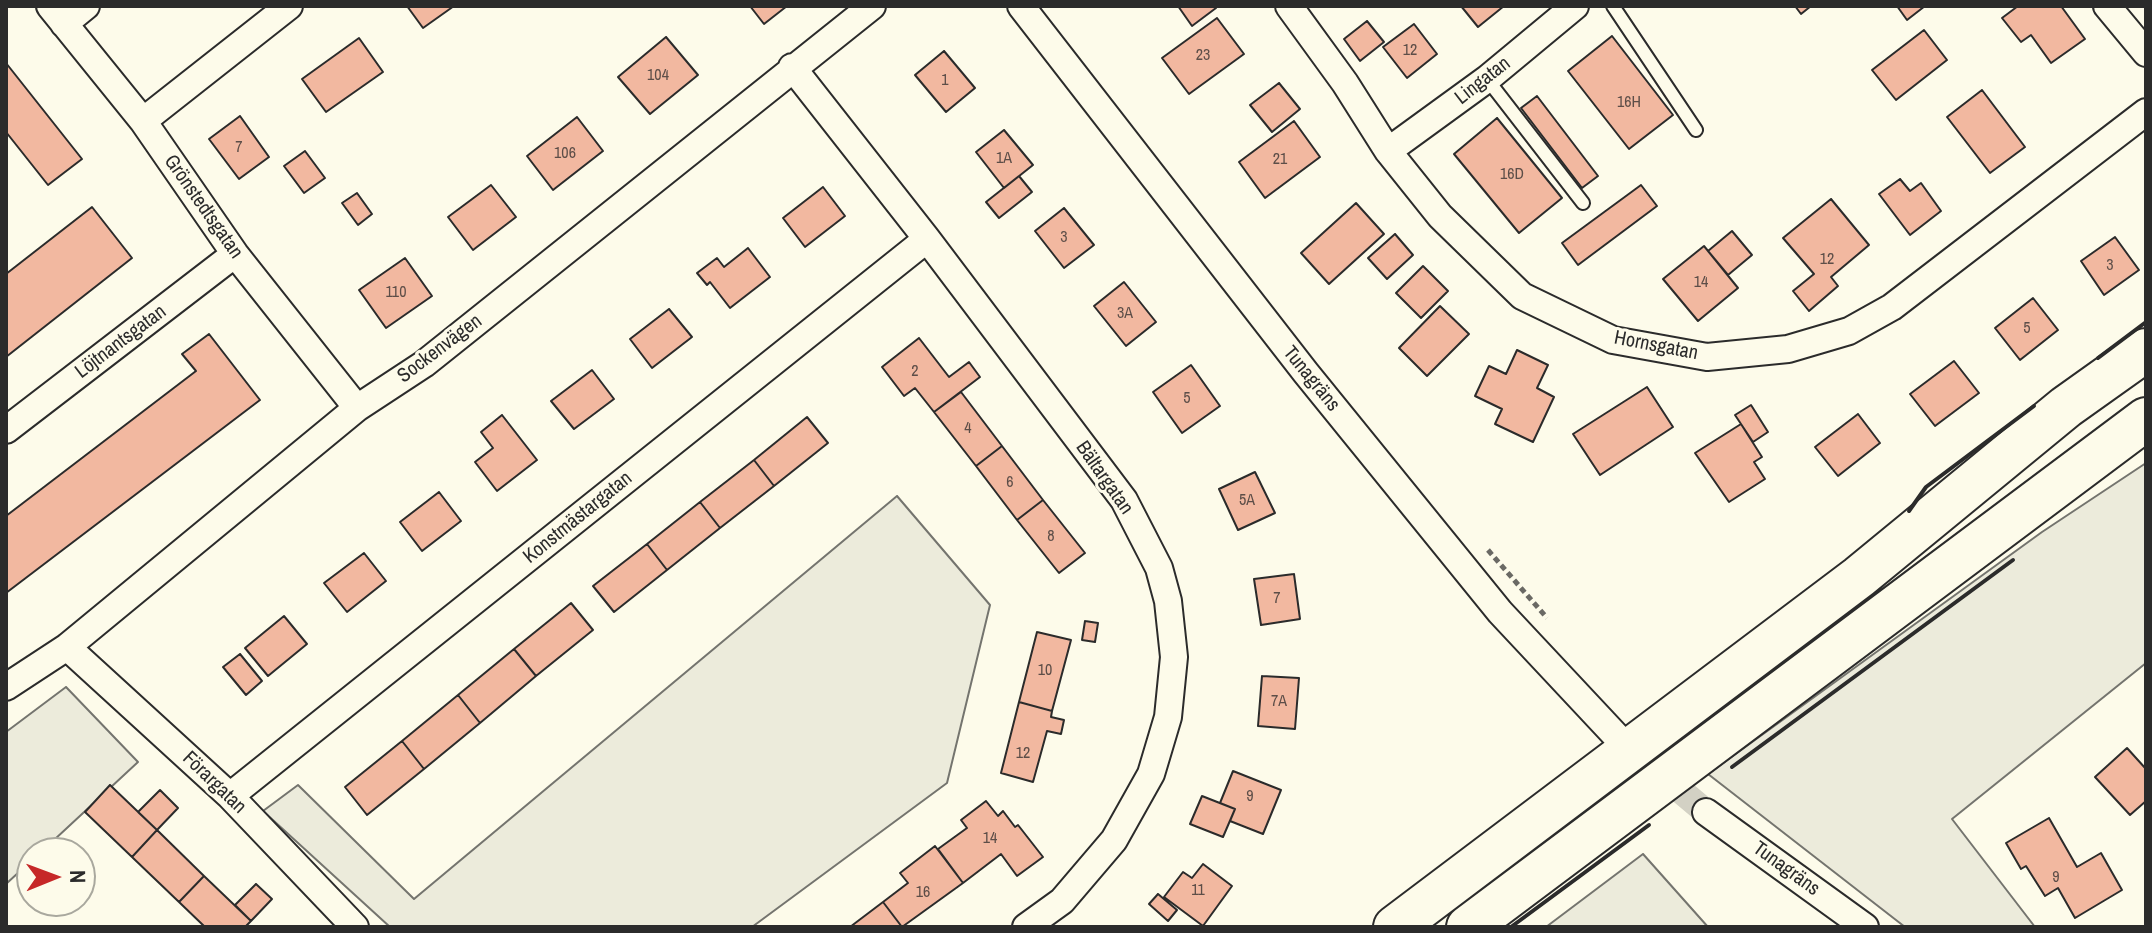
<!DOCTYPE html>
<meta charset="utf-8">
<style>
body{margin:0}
#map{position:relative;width:2152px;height:933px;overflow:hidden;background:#fdfbea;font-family:"Archivo Narrow",sans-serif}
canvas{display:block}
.frame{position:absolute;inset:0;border:8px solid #2b2b2b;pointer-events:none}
.north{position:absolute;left:16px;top:837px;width:80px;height:80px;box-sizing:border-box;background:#fdfbea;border:2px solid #a9a89e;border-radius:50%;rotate:89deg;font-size:22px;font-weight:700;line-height:32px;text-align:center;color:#2b2b2b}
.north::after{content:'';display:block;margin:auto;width:28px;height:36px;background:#c62828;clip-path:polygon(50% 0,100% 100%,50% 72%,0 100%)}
</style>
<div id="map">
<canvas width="2152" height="933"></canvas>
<div class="frame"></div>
<div class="north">N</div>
</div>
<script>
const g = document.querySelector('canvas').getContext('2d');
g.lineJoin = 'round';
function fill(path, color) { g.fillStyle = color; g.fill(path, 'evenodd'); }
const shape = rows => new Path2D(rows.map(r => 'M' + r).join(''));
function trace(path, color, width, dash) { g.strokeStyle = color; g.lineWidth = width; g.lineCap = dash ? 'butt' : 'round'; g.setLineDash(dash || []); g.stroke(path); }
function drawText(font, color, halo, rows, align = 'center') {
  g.font = font + ' "Archivo Narrow",sans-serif'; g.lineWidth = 6; g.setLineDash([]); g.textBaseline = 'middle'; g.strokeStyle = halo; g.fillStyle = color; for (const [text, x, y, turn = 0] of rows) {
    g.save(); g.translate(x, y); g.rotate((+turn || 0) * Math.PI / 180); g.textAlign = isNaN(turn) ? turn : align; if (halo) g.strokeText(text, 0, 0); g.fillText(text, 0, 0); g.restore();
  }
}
const green = shape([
 [2146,463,2146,663,1952,819,2035,927,1905,927,1708,774,2042,532,2146,463],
 [897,496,990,605,947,783,752,927,390,927,263,811,298,785,414,899,897,496],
 [66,687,138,762,40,853,32,853,32,860,6,884,6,732,66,687],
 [1643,854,1708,927,1546,927,1643,854]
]);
fill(green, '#ecebdb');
trace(green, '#74746e', 2);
const building = shape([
 [407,6,454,6,423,28,407,6],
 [750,6,787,6,764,24,750,6],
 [1178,6,1214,6,1216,8,1192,26,1178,6],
 [1461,6,1504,6,1478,27,1461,6],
 [1795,6,1811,6,1801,14,1795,6],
 [1897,6,1925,6,1907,20,1897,6],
 [2018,6,2061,6,2085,39,2051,63,2031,35,2021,42,2002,18,2018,6],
 [1217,18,1244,54,1189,94,1162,58,1217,18],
 [1367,21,1384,42,1360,61,1344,39,1367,21],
 [1414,24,1437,54,1407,78,1383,47,1414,24],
 [1924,30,1947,60,1896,100,1872,70,1924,30],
 [1612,36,1673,115,1629,149,1568,71,1612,36],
 [666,37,698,75,650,114,618,77,666,37],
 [359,38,383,72,326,112,302,79,359,38],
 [944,51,975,88,946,112,915,75,944,51],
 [6,63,82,159,48,185,6,132,6,63],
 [1279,83,1300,109,1272,132,1250,105,1279,83],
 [1982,90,2025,147,1990,173,1947,117,1982,90],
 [1537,96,1598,176,1582,188,1521,108,1537,96],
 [240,116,269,157,239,179,209,139,240,116],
 [577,117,603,151,553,190,527,156,577,117],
 [1497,118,1562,198,1519,233,1454,154,1497,118],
 [1294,121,1320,157,1265,198,1239,162,1294,121],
 [1004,130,1033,165,1004,188,976,152,1004,130],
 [305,151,325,178,304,193,284,166,305,151],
 [1019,176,1032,192,999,218,986,202,1019,176],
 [1900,179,1910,191,1921,183,1941,211,1910,235,1879,194,1900,179],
 [491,185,516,217,473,250,448,217,491,185],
 [1641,185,1657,206,1578,265,1562,243,1641,185],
 [823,187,845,216,805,247,783,218,823,187],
 [357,193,372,214,358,225,342,203,357,193],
 [1831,199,1869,245,1831,277,1838,286,1809,311,1793,291,1814,274,1783,238,1831,199],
 [1356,203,1384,234,1329,284,1301,253,1356,203],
 [92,207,132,258,6,357,6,274,92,207],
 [1064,208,1094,245,1064,268,1035,231,1064,208],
 [1732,231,1752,255,1728,275,1708,251,1732,231],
 [1395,234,1413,255,1387,279,1368,258,1395,234],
 [2115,237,2139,270,2104,295,2081,261,2115,237],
 [1704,246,1738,288,1698,321,1663,279,1704,246],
 [748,248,770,277,730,308,710,282,707,285,697,273,717,258,724,267,748,248],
 [405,258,432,296,386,328,359,290,405,258],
 [1423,266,1448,291,1421,318,1396,293,1423,266],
 [1124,282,1156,322,1126,346,1094,306,1124,282],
 [2033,298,2058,330,2020,360,1995,328,2033,298],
 [1440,306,1469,334,1427,376,1399,348,1440,306],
 [669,309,692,337,652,368,630,339,669,309],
 [209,334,260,400,6,593,6,516,196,371,182,354,209,334],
 [919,338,949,377,969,362,980,377,934,412,915,388,904,396,882,367,919,338],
 [1517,350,1548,365,1537,388,1554,397,1533,442,1495,424,1502,409,1475,396,1489,366,1506,374,1517,350],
 [1954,361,1979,393,1935,426,1910,394,1954,361],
 [1191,365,1220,406,1182,433,1153,392,1191,365],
 [592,370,614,399,574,429,551,401,592,370],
 [1647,387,1673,427,1600,475,1573,434,1647,387],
 [961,392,1002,446,976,466,934,412,961,392],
 [1751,405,1768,432,1753,442,1735,415,1751,405],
 [1858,414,1880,443,1838,476,1815,447,1858,414],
 [502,415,537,460,497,491,475,462,493,448,481,432,502,415],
 [807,417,828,443,774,486,754,460,807,417],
 [1741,424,1762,457,1754,462,1765,479,1729,502,1695,453,1741,424],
 [1002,446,1043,500,1017,520,976,466,1002,446],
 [754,460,774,486,720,528,700,502,754,460],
 [1255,472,1275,513,1238,530,1219,489,1255,472],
 [439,492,461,521,422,551,400,522,439,492],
 [1043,500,1085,553,1059,573,1017,520,1043,500],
 [700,502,720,528,667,570,647,544,700,502],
 [647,544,667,570,614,612,593,586,647,544],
 [364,553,386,581,347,612,324,583,364,553],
 [1294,574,1300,619,1261,625,1254,579,1294,574],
 [571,603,593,630,536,676,514,649,571,603],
 [284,616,307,644,268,676,245,648,284,616],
 [1085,621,1098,623,1095,642,1082,640,1085,621],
 [1037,632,1071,640,1052,711,1019,702,1037,632],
 [514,649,536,676,480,723,458,695,514,649],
 [240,654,262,681,246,695,223,667,240,654],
 [1262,676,1299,678,1295,729,1258,726,1262,676],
 [458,695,480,723,424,769,402,741,458,695],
 [1019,702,1052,711,1051,717,1064,720,1061,734,1047,731,1033,782,1001,773,1019,702],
 [402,741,424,769,367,815,345,787,402,741],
 [2127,748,2146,769,2146,801,2130,815,2095,777,2127,748],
 [1233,771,1281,790,1263,834,1230,821,1235,809,1220,803,1233,771],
 [110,785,157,830,132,857,85,812,110,785],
 [160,790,178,808,157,830,138,812,160,790],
 [1202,796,1235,809,1223,837,1190,824,1202,796],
 [986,801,998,816,1003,811,1015,827,1018,825,1043,857,1017,876,1001,854,963,883,938,849,967,828,961,820,986,801],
 [2049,818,2077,867,2101,853,2122,890,2075,918,2058,888,2045,896,2026,866,2021,869,2006,843,2049,818],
 [157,830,204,876,179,902,132,857,157,830],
 [935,846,963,883,902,927,883,902,908,883,900,873,935,846],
 [1203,864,1232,886,1203,926,1164,897,1183,872,1192,878,1203,864],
 [204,876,251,921,245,927,205,927,179,902,204,876],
 [256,884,272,899,251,921,235,905,256,884],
 [1158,894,1177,910,1168,921,1149,904,1158,894],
 [883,902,902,927,850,927,883,902]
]);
fill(building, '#f2b8a0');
trace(building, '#2b2b2b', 2);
trace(shape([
 [1620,740,1706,812]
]), '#d3d1c4', 26, [26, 13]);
const service = shape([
 [1613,6,1696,130],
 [1487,79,1583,203]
]);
const minor = shape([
 [50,6,143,121,235,254,357,408],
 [1021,6,1306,373,1500,612,1618,738],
 [1289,6,1345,83,1388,151,1440,216,1522,296,1613,340,1707,357,1788,349,1849,331,1892,307,2146,112],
 [2107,6,2146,53],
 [64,24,86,6],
 [792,67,927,239,1124,500,1159,568,1168,601,1174,657,1168,717,1151,774,1114,840,1062,901,1026,927],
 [143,121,289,6],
 [1388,151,1487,79,1575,6],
 [6,430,235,254],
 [67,647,230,796,355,927],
 [6,687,67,647,357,408,424,364,872,6],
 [230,796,927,239],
 [1706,812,1865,927]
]);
const trunk = shape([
 [1395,927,1859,577,2066,407,2146,350],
 [1468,927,2146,419]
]);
trace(service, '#2b2b2b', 16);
trace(minor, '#2b2b2b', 30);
trace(trunk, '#2b2b2b', 46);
trace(shape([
 [1488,550,1547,618]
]), '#6a6964', 5, [6, 4]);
trace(service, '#fdfbea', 12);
trace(minor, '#fdfbea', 26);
trace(trunk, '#fdfbea', 42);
trace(shape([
 [2098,358,2146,322],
 [1909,511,1926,487,2034,406],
 [1732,767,2013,560],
 [1511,927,1649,825]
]), '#2b2b2b', 4);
drawText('16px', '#5d4e48', null, [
 ["12",1410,51],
 ["23",1203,56],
 ["104",658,76],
 ["1",945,81],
 ["16H",1629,103],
 ["7",239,148],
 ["106",565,154],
 ["1A",1004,159],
 ["21",1280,160],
 ["16D",1512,175],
 ["3",1064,238],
 ["12",1827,260],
 ["3",2110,266],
 ["14",1701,283],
 ["110",396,293],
 ["3A",1125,314],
 ["5",2027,329],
 ["2",915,372],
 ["5",1187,399],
 ["4",968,429],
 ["6",1010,483],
 ["5A",1247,501],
 ["8",1051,537],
 ["7",1277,599],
 ["10",1045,671],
 ["7A",1279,702],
 ["12",1023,754],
 ["9",1250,797],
 ["14",990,839],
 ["9",2056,878],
 ["11",1198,891],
 ["16",923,893]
]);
drawText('20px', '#2b2b2b', '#fdfbea', [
 ["Lingatan",1483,81,-38],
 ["Grönstedtsgatan",203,207,55],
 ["Löjtnantsgatan",121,342,-37],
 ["Hornsgatan",1656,346,11],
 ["Sockenvägen",440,349,-37],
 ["Tunagräns",1311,379,51],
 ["Bältargatan",1104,478,55],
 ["Konstmästargatan",578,518,-39],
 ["Förargatan",214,783,44],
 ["Tunagräns",1786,869,36]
]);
</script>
